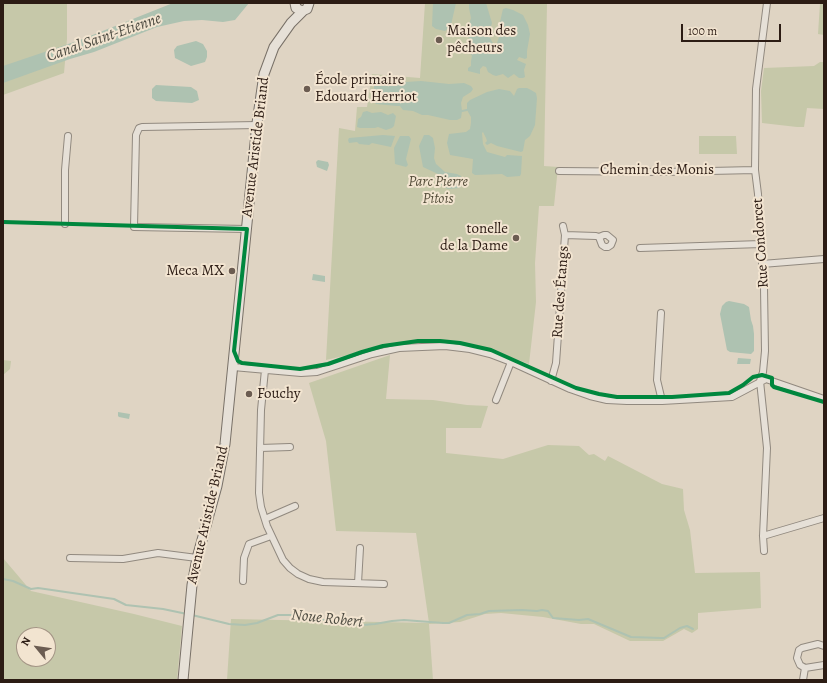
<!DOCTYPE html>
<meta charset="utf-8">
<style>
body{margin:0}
#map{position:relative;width:827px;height:683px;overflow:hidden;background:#dfd4c3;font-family:Alegreya,serif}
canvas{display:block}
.frame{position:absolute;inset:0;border:4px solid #2c1c14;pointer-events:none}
.north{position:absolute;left:16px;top:627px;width:40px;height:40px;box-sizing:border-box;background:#f2e4d0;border:1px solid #a39485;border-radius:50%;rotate:299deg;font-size:11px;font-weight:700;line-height:16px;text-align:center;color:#2c1c14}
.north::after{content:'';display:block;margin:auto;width:14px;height:18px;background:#6b5c51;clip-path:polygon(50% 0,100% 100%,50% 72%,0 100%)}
.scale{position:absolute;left:681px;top:24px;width:100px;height:18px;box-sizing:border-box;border:2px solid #2c1c14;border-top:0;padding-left:5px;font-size:12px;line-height:14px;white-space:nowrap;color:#2c1c14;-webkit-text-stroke:3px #f2e4d0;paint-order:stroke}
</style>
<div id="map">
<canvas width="827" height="683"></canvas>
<div class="frame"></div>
<div class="north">N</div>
<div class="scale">100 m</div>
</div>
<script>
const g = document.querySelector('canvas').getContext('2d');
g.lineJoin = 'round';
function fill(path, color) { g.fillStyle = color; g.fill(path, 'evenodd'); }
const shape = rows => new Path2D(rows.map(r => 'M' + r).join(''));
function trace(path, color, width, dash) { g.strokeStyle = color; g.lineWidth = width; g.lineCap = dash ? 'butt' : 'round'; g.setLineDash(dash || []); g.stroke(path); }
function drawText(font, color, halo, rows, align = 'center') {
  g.font = font + ' Alegreya,serif'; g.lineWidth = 4; g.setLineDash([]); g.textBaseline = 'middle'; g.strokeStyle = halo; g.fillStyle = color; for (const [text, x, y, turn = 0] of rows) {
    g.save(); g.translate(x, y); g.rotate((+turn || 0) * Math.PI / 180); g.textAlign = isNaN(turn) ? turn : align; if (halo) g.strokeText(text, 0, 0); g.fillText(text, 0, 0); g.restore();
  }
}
fill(shape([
 [3,3,67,3,67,39,64,73,3,95],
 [425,3,547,4,544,166,558,167,554,206,539,206,535,263,536,302,529,364,491,350,441,341,417,340,369,348,348,355,326,360,339,128,355,131,357,107,367,107,372,74,420,78],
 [820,3,824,3,824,35,818,34],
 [820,62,824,62,824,109,807,108,804,127,797,127,762,123,761,91,764,68,814,66],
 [699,136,736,136,737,154,699,154],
 [390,355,386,399,433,400,467,405,488,406,481,428,446,428,446,453,503,459,548,445,579,446,589,455,594,454,605,461,608,456,662,484,683,489,684,510,690,530,695,573,760,572,761,608,698,613,698,629,692,633,684,629,663,641,630,641,594,624,581,624,543,617,501,613,485,614,460,622,429,624,433,680,227,680,231,619,429,623,416,533,336,531,326,441,309,383],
 [3,360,11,361,10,369,3,375],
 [3,558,31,591,134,614,182,626,177,680,3,680],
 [24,635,48,635,48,659,24,659]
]), '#c6c8a9');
fill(shape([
 [173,3,249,3,235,20,223,22,202,20,184,21,157,27,94,52,70,59,3,83,3,66,80,40],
 [433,3,456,3,451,25,445,31,436,29,432,26],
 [469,3,486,3,492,23,489,33,490,38,494,45,497,43,499,37,499,26,503,9,506,8,513,10,523,15,528,25,530,34,527,51,527,58,525,59,519,57,517,60,526,64,524,70,525,77,523,78,519,78,514,74,508,78,503,74,496,76,493,75,488,72,486,67,483,66,480,69,480,74,468,71,468,68,471,66,471,61,472,56,469,51,471,40,466,34,471,18,469,8],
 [196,41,203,44,207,51,207,57,205,62,191,66,175,58,174,50,177,46],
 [379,78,394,79,406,82,421,81,449,84,464,83,471,86,473,89,471,92,463,97,461,103,462,111,461,118,457,120,450,120,428,115,422,115,413,111,403,110,400,106,397,106,376,104,374,102,374,86],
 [156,85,191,87,197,91,199,100,192,103,156,101,152,98,152,89],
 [519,88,527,88,531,90,536,93,537,98,535,125,530,136,525,140,523,151,521,152,497,146,491,143,487,145,485,143,487,141,486,138,483,132,482,133,483,144,487,152,505,157,507,155,522,156,521,174,520,176,507,177,502,174,475,175,472,173,473,159,450,155,447,143,449,134,466,132,470,129,471,123,471,117,467,110,467,103,470,100,487,92,499,89,510,91,514,96,517,89],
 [367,111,372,113,381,112,388,115,393,113,396,116,394,126,392,128,386,130,378,127,375,128,360,128,357,127,358,119,361,117,363,112],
 [383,135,395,136,391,147,372,143,369,145,359,144,357,142,349,143,348,140,349,138],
 [424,135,429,135,433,138,435,148,434,158,436,164,445,172,457,174,461,176,462,183,460,188,448,189,441,185,438,174,423,167,419,146],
 [400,136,409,136,411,139,406,159,408,165,406,167,395,164,394,148],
 [318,160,328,162,329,165,327,171,317,167,316,162],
 [313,274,325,276,325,282,312,280],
 [729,301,744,304,749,307,751,320,753,326,754,334,754,351,751,354,730,352,727,350,720,314,722,306,726,302],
 [738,358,751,359,750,364,737,364],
 [118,412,130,414,129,419,119,417,118,416]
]), '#aec2b1');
trace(shape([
 [462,111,467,110],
 [3,579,13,581,31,589,38,588,114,599,126,605,163,609,187,614],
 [192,615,229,624,245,625,257,623,278,615,304,615,331,622,362,625,375,624,392,621,404,620,443,623,449,623,467,615,480,614,489,611,522,610,537,611,542,610,548,611,553,618,579,620,588,619,631,637,661,638,664,638,680,628,687,626,693,629]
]), '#aec2b1', 2);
const street = shape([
 [559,171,664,172,755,170],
 [65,224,65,170,68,136],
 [563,226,565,235],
 [247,229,134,227,136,135,139,128,142,127,257,125],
 [640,248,761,244],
 [762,264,824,259],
 [661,313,657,380,662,401],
 [233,367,301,373,317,372,372,354,399,348,445,346,470,349,490,354,511,362,570,389,590,396,607,400,627,401,662,401,732,397,766,379,824,399],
 [265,370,261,410,259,493,261,507,267,526,283,560,290,568,298,574,309,579,323,582,384,584],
 [551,381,556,363,565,235,596,236,599,237,602,245,605,247,608,247,611,245,613,240,607,235,604,235,599,237],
 [496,400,511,362],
 [260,448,290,447],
 [265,519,295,506],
 [763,536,824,518],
 [764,551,763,536,767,448,760,381,763,372,765,351,764,288,758,194,755,170,756,89,767,3],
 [70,558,123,559,158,553,197,558],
 [243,581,244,558,249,544,271,536],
 [358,583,360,548],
 [824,646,818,644,802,648,799,650,797,658,800,665,805,668,824,665],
 [803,680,805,668]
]);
const secondary = shape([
 [295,3,296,8,302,11,307,9,309,3],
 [183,680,192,585,197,558,217,486,225,444,257,123,264,74,274,47,291,23,303,11]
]);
trace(street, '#91897f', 8);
trace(secondary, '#787067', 11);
trace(street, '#e6e0d7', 6);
trace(secondary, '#e6e0d7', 9);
trace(shape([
 [3,222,247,229,234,351,238,361,242,363,300,369,328,364,362,352,383,346,418,341,440,341,460,343,491,350,576,388,599,394,617,397,672,397,729,393,743,385,753,377,762,375,772,378,772,385,774,387,824,402]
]), '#00873e', 4);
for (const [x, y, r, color] of [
 [439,40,4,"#6b5c51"],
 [307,89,4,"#6b5c51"],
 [516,238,4,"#6b5c51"],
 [232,271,4,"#6b5c51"],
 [249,394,4,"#6b5c51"]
]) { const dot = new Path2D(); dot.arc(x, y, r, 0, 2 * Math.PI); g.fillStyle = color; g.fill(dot); trace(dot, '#f2e4d0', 1.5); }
drawText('15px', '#2c1c14', '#f2e4d0', [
 ["Maison des",447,31],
 ["pêcheurs",447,48],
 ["École primaire",315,80],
 ["Edouard Herriot",315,97],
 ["tonelle",508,229,"right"],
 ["de la Dame",508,246,"right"],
 ["Meca MX",224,271,"right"],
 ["Fouchy",257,394]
], 'left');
drawText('15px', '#2c1c14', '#f2e4d0', [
 ["Avenue Aristide Briand",256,147,-83],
 ["Chemin des Monis",657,170],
 ["Rue Condorcet",761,243,-94],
 ["Rue des Étangs",561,292,-86],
 ["Avenue Aristide Briand",208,515,-77]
]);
drawText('italic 15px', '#544d3a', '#f2e4d0', [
 ["Parc Pierre",438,182],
 ["Pitois",438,199]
]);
drawText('italic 16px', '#4d4b41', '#f2e4d0', [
 ["Canal Saint-Etienne",104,38,-19],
 ["Noue Robert",327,619,6]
]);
</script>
